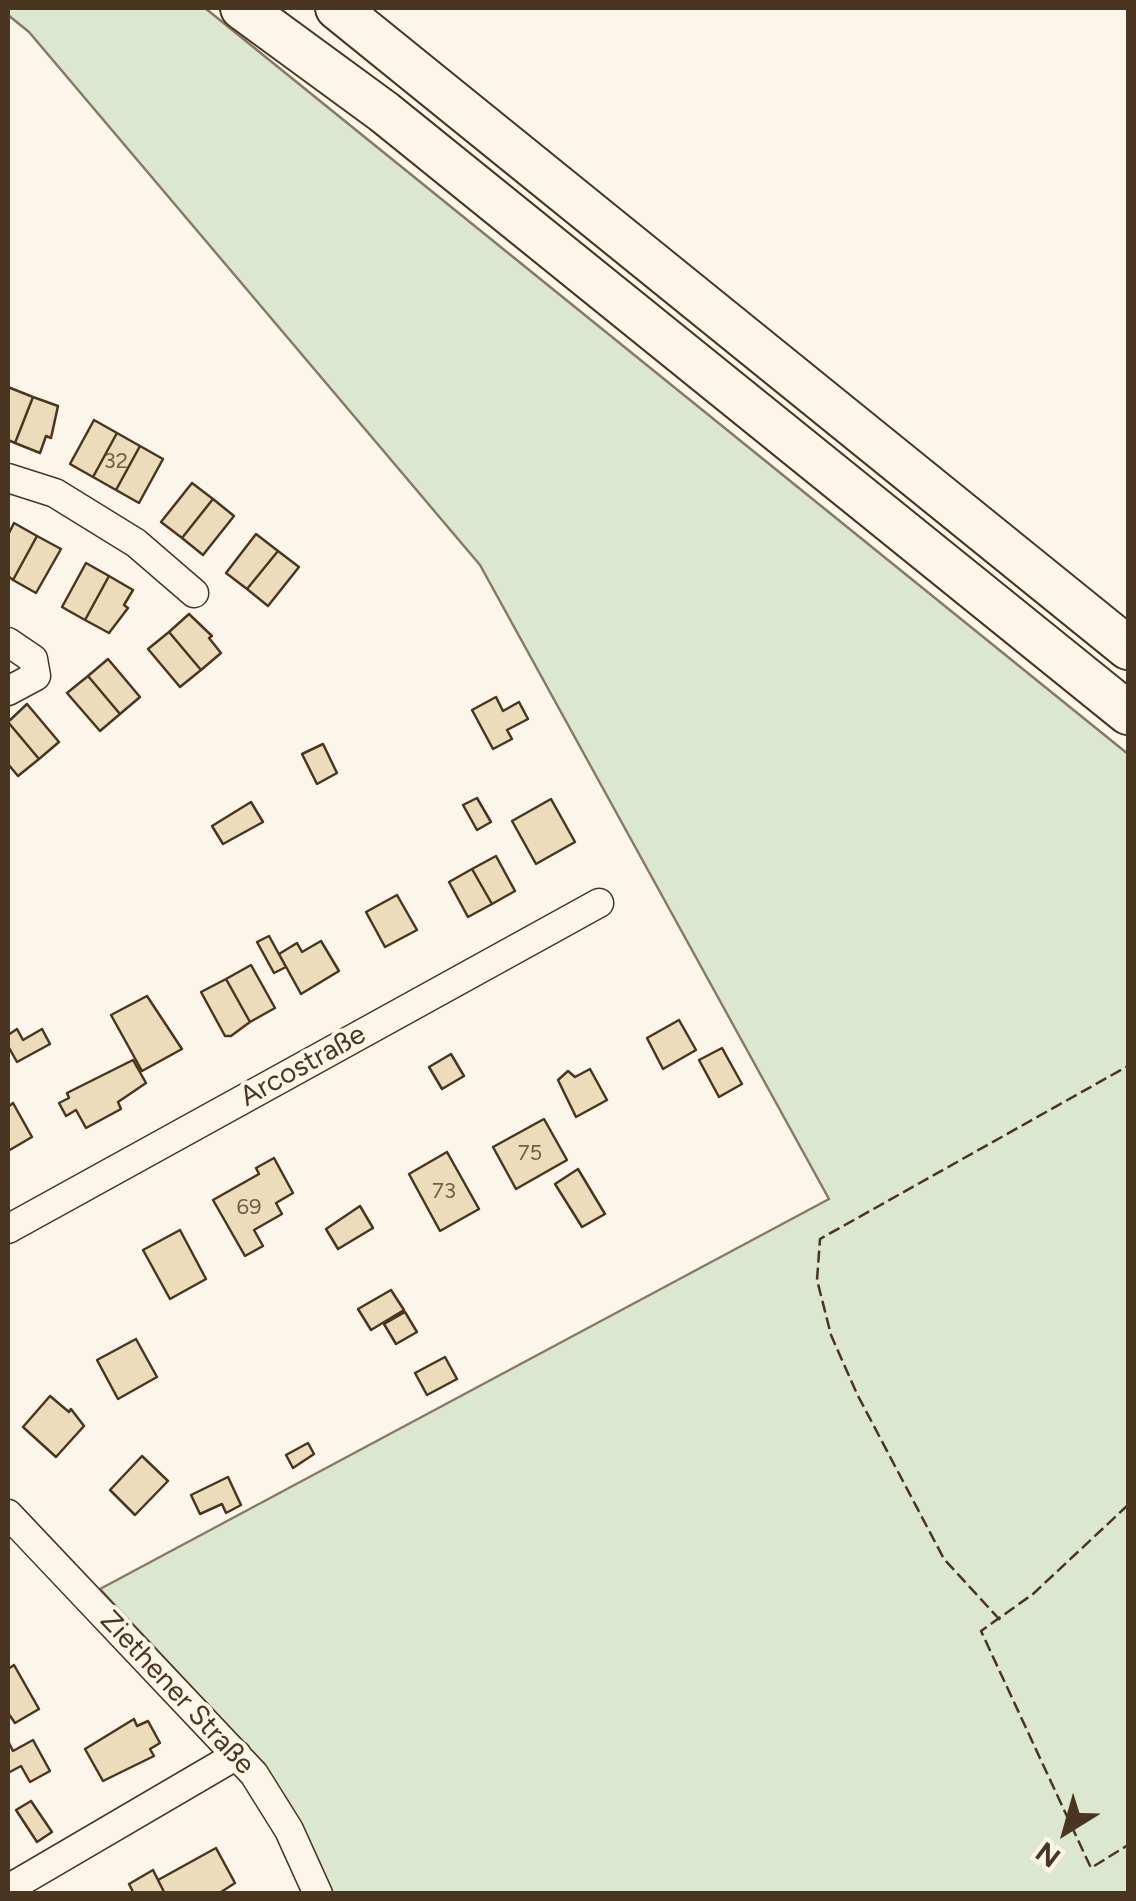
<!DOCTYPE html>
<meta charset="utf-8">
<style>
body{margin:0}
#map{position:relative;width:1136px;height:1901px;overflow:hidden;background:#fbf6e9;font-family:Figtree,sans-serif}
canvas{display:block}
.frame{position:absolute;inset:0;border:10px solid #4a3520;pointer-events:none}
.north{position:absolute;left:1016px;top:1781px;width:100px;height:100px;-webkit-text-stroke:8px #fbf6e9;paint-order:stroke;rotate:217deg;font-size:28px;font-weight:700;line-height:40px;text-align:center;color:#4a3520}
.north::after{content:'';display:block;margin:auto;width:35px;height:45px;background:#4a3520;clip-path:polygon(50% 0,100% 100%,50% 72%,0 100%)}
</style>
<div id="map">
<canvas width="1136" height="1901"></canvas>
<div class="frame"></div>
<div class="north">N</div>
</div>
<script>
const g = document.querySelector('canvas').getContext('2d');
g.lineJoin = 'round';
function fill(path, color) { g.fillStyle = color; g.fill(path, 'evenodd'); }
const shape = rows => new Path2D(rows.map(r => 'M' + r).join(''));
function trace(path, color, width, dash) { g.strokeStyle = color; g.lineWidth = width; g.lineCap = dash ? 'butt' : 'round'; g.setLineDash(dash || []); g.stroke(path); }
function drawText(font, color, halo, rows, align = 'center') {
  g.font = font + ' Figtree,sans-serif'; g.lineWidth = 8; g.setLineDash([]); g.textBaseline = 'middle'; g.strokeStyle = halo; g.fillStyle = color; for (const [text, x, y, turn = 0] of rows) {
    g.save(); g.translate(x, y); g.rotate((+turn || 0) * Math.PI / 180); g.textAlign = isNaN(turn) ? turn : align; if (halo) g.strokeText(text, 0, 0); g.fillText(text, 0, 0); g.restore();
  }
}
const green = shape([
 [8,8,205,8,1128,754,1128,1893,333,1893,295,1816,253,1753,100,1589,829,1199,480,565,29,32,8,15,8,8]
]);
fill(green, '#dce7d0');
trace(green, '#887966', 2.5);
const building = shape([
 [8,387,33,397,15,443,8,440,8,387],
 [33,397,58,406,51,438,46,436,40,453,15,443,33,397],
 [94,420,117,433,93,477,70,464,94,420],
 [117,433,140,446,116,490,93,477,117,433],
 [140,446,163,459,139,503,116,490,140,446],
 [192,483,213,499,182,538,161,522,192,483],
 [213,499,234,516,203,555,182,538,213,499],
 [14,523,37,536,13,580,8,576,8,535,14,523],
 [256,534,278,551,247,589,226,573,256,534],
 [37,536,61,549,36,593,13,580,37,536],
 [278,551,299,567,268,606,247,589,278,551],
 [86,563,109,576,85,620,62,607,86,563],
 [109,576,133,590,124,605,128,608,109,633,85,620,109,576],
 [189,614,212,636,209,638,221,653,201,670,169,632,189,614],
 [169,632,201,670,180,687,148,649,169,632],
 [108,659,140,697,120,714,88,676,108,659],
 [88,676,120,714,100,731,67,693,88,676],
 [496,697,503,711,519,702,528,719,507,730,512,739,493,749,472,710,496,697],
 [27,704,59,742,39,759,8,722,27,704],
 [8,722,39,759,18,776,8,764,8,722],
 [323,744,337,773,317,784,302,754,323,744],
 [477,798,491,822,477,830,463,805,477,798],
 [551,799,575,842,536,864,512,821,551,799],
 [251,802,263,822,223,844,212,826,251,802],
 [496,856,515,891,492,904,472,869,496,856],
 [472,869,492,904,468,917,449,882,472,869],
 [397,895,417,930,385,947,366,912,397,895],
 [269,936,286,967,274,973,257,942,269,936],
 [321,941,339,971,301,994,279,954,297,943,302,952,321,941],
 [251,965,275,1008,250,1022,226,979,251,965],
 [226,979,250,1022,231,1036,225,1036,201,992,226,979],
 [147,996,182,1049,142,1071,111,1015,147,996],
 [679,1020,696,1050,663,1069,647,1038,679,1020],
 [17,1029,23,1040,42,1029,50,1044,17,1062,8,1046,8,1035,17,1029],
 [722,1048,742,1084,719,1097,699,1060,722,1048],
 [451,1054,464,1076,442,1089,429,1067,451,1054],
 [133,1060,146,1083,118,1102,121,1109,86,1128,76,1110,66,1116,59,1103,69,1098,67,1093,133,1060],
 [590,1069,607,1100,576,1117,558,1080,568,1071,575,1077,590,1069],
 [13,1103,32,1137,8,1151,8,1107,13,1103],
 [544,1119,567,1160,516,1189,493,1147,544,1119],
 [447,1152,479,1209,440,1231,409,1174,447,1152],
 [274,1158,293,1193,276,1203,282,1214,254,1230,263,1246,245,1256,213,1200,259,1174,256,1168,274,1158],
 [578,1169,605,1214,582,1227,555,1184,578,1169],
 [360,1206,373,1228,338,1249,326,1229,360,1206],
 [180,1230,206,1279,170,1299,143,1250,180,1230],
 [391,1290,404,1310,371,1330,358,1309,391,1290],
 [405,1312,417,1332,396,1344,384,1324,405,1312],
 [136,1339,157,1377,118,1399,97,1360,136,1339],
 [445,1357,457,1379,427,1395,415,1373,445,1357],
 [50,1396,69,1412,71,1409,84,1426,56,1457,23,1427,50,1396],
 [308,1443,314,1454,293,1468,286,1455,308,1443],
 [142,1456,168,1481,135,1515,110,1490,142,1456],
 [228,1477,241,1505,226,1513,222,1504,200,1514,191,1495,228,1477],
 [14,1665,39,1709,15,1723,8,1713,8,1669,14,1665],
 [134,1719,137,1726,148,1721,160,1743,150,1749,154,1756,103,1781,85,1749,134,1719],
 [33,1740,50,1771,30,1782,21,1766,8,1773,8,1741,13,1751,33,1740],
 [31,1801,52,1832,37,1842,16,1810,31,1801],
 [216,1848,235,1883,218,1894,165,1894,158,1880,216,1848],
 [153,1870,165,1894,134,1894,129,1884,153,1870]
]);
fill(building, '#ecdcbc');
trace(building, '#4a3520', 2.5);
const street = shape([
 [8,478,55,493,136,543,194,593],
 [8,642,33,659,36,676,8,691],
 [8,1229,599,903],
 [8,1514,254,1774,289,1830,318,1894],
 [8,1889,237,1755]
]);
const primary = shape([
 [242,8,384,112,1128,713],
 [337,8,1128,648]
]);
trace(street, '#4a3520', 31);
trace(primary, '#4a3520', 46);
trace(street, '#fbf6e9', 28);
trace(primary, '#fbf6e9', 42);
trace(shape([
 [1128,1505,1033,1594,981,1631,1091,1868,1128,1845],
 [1000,1620,944,1559,857,1394,831,1335,817,1280,820,1239,1128,1066]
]), '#4a3520', 2.5, [12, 5]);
drawText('22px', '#725f47', null, [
 ["32",116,462],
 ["75",530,1154],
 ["73",444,1192],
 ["69",249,1208]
]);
drawText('28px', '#4a3520', '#fbf6e9', [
 ["Arcostraße",303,1066,-29],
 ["Ziethener Straße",177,1693,47]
]);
</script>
